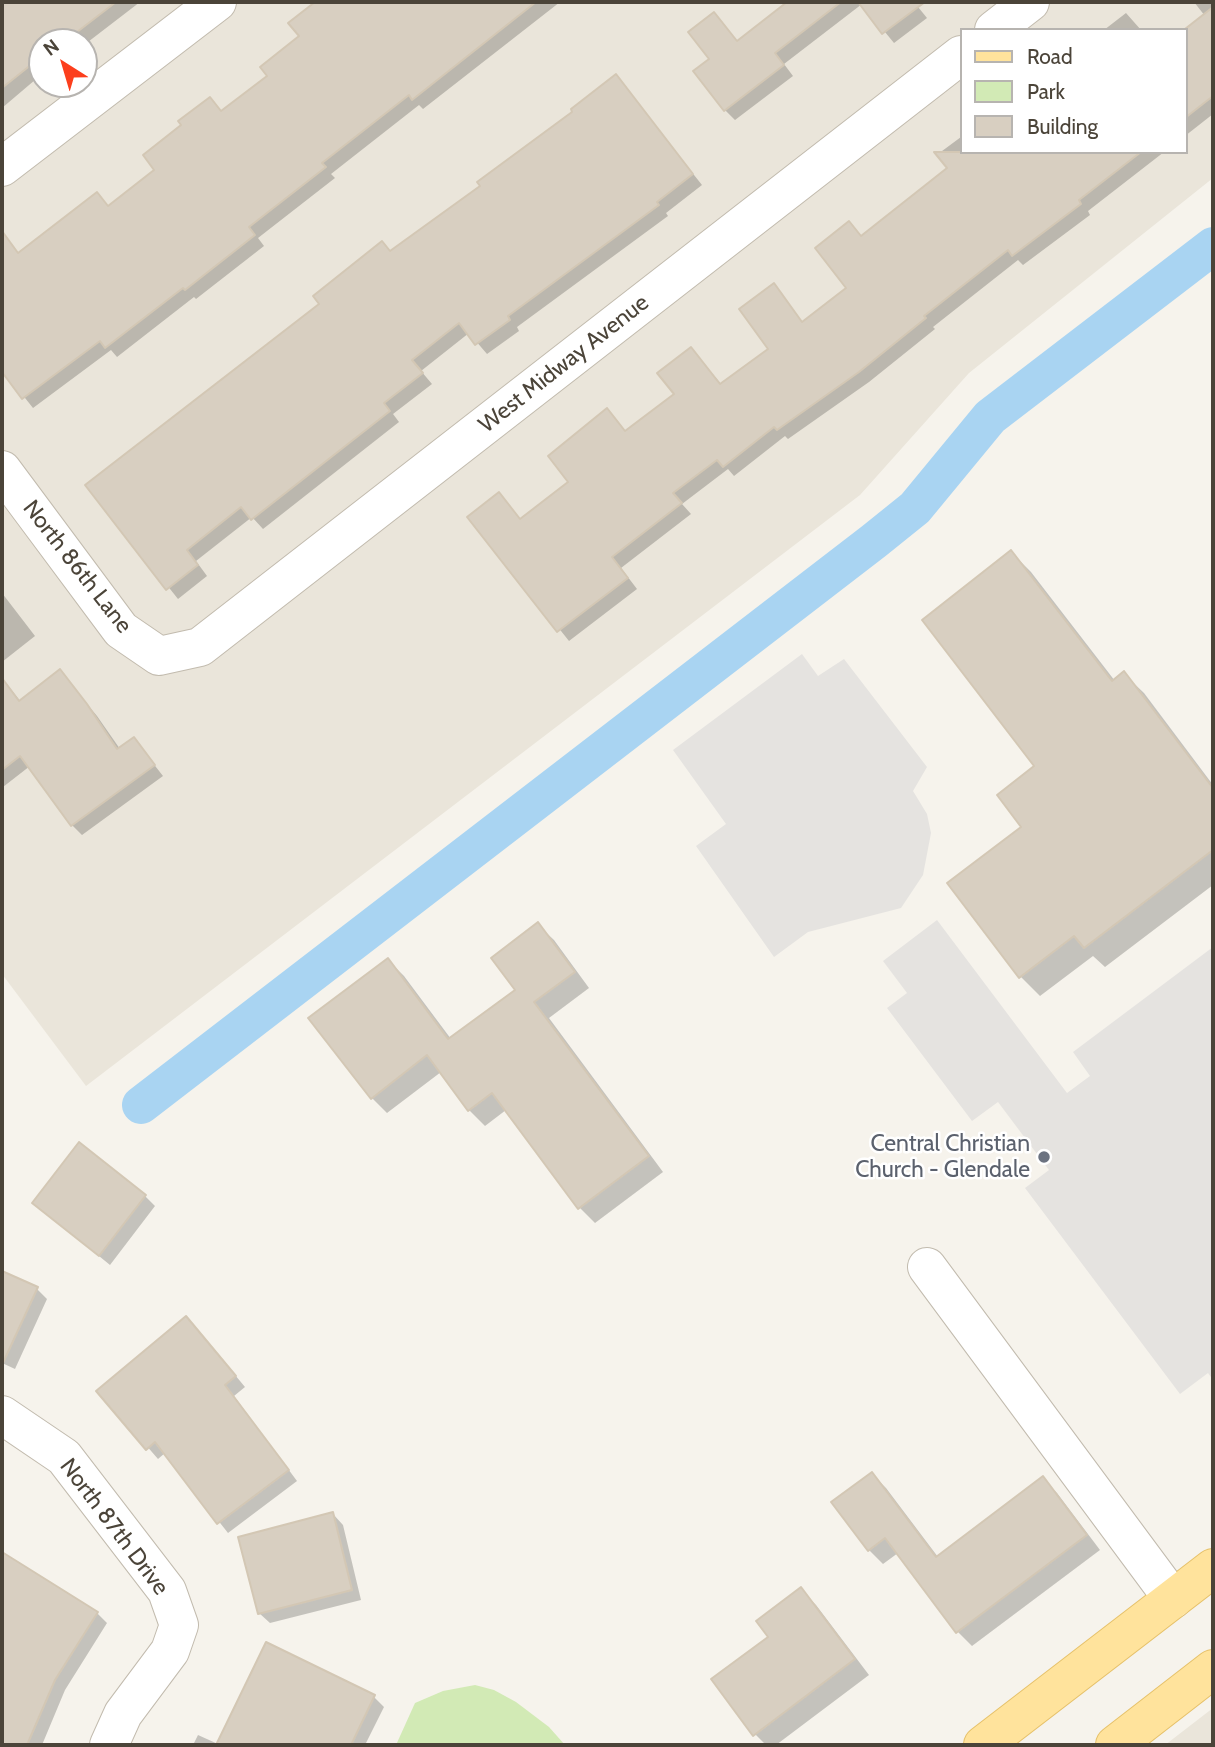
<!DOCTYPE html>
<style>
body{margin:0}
#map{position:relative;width:1215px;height:1747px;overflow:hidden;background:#f6f3ec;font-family:Cabin,sans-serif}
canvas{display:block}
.frame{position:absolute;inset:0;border:4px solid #4b4439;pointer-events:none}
.legend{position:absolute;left:960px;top:28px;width:228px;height:126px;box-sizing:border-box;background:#fff;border:2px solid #b7b4b0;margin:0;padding:9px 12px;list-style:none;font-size:21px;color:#4b4439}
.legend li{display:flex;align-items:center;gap:14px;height:35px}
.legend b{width:35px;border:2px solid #b7b4b0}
.north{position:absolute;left:28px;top:28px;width:70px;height:70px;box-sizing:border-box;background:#fff;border:2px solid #b7b4b0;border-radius:50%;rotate:323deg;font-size:19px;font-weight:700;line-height:28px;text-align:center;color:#4b4439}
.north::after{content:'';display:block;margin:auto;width:24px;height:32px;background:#fc3f1d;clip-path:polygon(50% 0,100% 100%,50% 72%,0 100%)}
</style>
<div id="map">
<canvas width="1215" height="1747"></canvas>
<div class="frame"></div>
<ul class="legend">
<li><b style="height:9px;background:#ffe39c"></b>Road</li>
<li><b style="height:19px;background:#d2eab5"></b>Park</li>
<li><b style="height:19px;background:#d8cfc1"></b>Building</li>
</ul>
<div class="north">N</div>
</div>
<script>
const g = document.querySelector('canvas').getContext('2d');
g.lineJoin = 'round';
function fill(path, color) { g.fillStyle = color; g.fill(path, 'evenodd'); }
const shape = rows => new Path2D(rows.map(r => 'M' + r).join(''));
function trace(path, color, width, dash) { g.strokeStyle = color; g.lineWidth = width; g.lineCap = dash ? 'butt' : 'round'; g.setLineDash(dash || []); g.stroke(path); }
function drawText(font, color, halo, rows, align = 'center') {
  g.font = font + ' Cabin,sans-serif'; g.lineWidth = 5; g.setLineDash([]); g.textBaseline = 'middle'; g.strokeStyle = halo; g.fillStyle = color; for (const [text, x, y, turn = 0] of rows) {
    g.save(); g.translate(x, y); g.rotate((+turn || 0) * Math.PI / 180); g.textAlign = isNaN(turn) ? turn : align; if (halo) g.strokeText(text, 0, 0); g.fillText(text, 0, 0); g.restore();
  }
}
fill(shape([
 [2,2,1213,2,1213,178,969,373,860,495,86,1086,2,974],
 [961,30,1185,30,1185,152,961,152],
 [42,42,84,42,84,84,42,84],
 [1213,1708,1213,1745,1165,1745]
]), '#eae5da');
fill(shape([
 [475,1685,494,1690,516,1702,549,1727,565,1745,396,1745,415,1703,443,1691]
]), '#d2eab5');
fill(shape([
 [802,654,818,676,844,659,927,767,913,791,927,814,931,833,923,875,901,908,808,932,774,957,696,846,726,824,673,750],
 [937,920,1067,1093,1090,1076,1073,1052,1213,947,1213,1380,1208,1373,1180,1394,1025,1188,1049,1170,998,1102,972,1121,887,1008,907,993,883,961]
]), '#e5e3e0');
fill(shape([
 [2,2,140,2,84,45,84,42,42,42,42,74,2,108],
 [318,2,327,8,335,2,560,2,423,109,419,105,331,174,335,178,258,238,264,246,196,299,194,297,117,357,111,350,33,408,2,369,2,259,14,250,19,254,96,194,109,208,157,170,184,126,209,99,222,113,269,76,301,37,290,23],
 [790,2,914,2,927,18,894,43,862,4,784,64,793,76,735,120,725,110,711,59,714,14,738,43],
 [1194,2,1213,2,1213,114,1185,136,1185,31,1205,16],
 [1126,13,1141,30,1104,30],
 [616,77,702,185,666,213,668,216,517,327,519,331,487,354,469,333,421,371,432,384,393,414,399,422,263,529,252,517,196,561,207,576,178,599,88,486,391,252,482,186],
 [961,137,961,152,1164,152,1088,211,1090,215,1023,265,1018,260,933,327,935,329,869,382,788,439,785,436,734,476,728,469,682,504,691,514,621,568,637,589,569,641,470,517,499,494,521,521,571,482,606,410,626,433,677,395,691,349,722,385,770,349,774,286,803,323,848,288,849,223,862,237,949,169,938,154],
 [1011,552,1031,572,1115,681,1124,674,1144,693,1213,785,1213,885,1105,967,1093,956,1040,996,1020,976,1024,827,1037,766],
 [2,593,35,636,2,662],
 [60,672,97,716,120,749,134,739,163,776,82,835,72,825,30,766,3,787,2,785,2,678,21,702],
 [538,925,554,940,589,988,549,1018,663,1172,595,1223,579,1207,506,1110,485,1126,469,1110,441,1072,387,1113,372,1098,388,960,404,976,451,1039,517,990],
 [145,1196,155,1206,110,1265,34,1203],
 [2,1273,37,1289,47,1299,15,1369,2,1363],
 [196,1328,245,1387,234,1396,297,1481,228,1533,165,1453,158,1459,99,1391],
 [872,1474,886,1488,938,1557,1042,1478,1057,1493,1100,1550,972,1646,958,1632,898,1553,883,1564,869,1550],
 [333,1514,343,1525,361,1600,270,1623,259,1613],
 [2,1554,97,1613,107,1623,65,1690,42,1745,2,1745],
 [801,1590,816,1605,869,1675,776,1745,766,1745,755,1734,770,1637],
 [374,1697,384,1707,365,1745,193,1745,198,1735,218,1744]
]), '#0003');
trace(shape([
 [141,1105,874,541,915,508,990,417,1213,246]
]), '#a9d4f2', 38);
const building = shape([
 [2,2,116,2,64,42,42,42,42,56,2,88,2,2],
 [315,2,536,2,412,100,409,95,322,163,326,167,249,227,255,235,185,290,183,288,105,348,100,341,22,399,2,372,2,231,18,253,97,192,108,206,154,170,143,155,181,125,178,121,210,97,221,111,267,76,260,67,299,36,288,23,315,2],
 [787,2,841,2,775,53,784,65,724,111,693,71,709,59,688,32,714,12,737,41,787,2],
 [858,2,925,2,882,34,858,2],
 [1213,7,1213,96,1185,118,1185,29,1213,7],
 [616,74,693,174,657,202,659,205,508,316,510,320,475,345,459,323,412,360,423,373,384,403,390,411,251,520,241,507,187,550,198,565,166,590,85,485,319,304,313,296,382,241,390,251,480,186,477,182,572,112,571,109,616,74],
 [934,152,1141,152,1079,200,1081,204,1012,256,1008,250,924,316,926,318,859,372,777,430,774,427,723,467,717,460,673,493,682,503,612,557,628,578,557,632,467,517,499,492,520,519,568,482,548,456,607,408,625,431,674,394,657,373,691,347,720,384,768,349,739,309,774,283,802,322,846,288,815,248,849,221,861,236,947,168,934,152],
 [1011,550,1112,681,1124,671,1213,788,1213,850,1084,948,1074,936,1019,978,947,883,1021,827,997,795,1034,766,922,620,1011,550],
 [60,669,87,704,117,749,134,737,155,765,71,826,20,756,2,770,2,678,19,701,60,669],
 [538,922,575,972,534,1002,649,1156,578,1209,492,1093,468,1111,427,1055,371,1099,308,1018,388,958,448,1039,515,990,491,958,538,922],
 [79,1142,146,1195,99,1256,32,1203,79,1142],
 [2,1271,38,1287,2,1365,2,1271],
 [186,1316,236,1376,225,1385,289,1470,217,1524,155,1442,146,1450,96,1391,186,1316],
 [872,1472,936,1557,1043,1476,1087,1535,956,1633,885,1538,868,1551,831,1502,872,1472],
 [333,1512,352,1590,258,1614,238,1537,333,1512],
 [2,1552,98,1612,55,1680,27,1745,2,1745,2,1552],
 [801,1587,855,1659,753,1736,711,1679,768,1637,756,1621,801,1587],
 [266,1642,375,1695,351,1745,216,1745,266,1642]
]);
fill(building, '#d8cfc1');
trace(building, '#d3c7b4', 2);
const minor = shape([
 [994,30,1030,2],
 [2,167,217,2],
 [2,470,121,630,159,656,200,647,961,55],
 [927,1267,1173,1599],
 [2,1415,64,1457,167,1591,179,1625,170,1651,123,1714,109,1745]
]);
const major = shape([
 [983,1745,1213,1568],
 [1115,1745,1213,1669]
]);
trace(minor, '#c2bbae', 40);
trace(major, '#e6c16a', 40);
trace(minor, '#fff', 38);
trace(major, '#ffe39c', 38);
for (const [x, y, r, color] of [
 [1044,1157,7,"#6b7280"]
]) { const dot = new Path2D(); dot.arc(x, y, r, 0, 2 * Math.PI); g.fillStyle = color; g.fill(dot); trace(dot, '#fff', 2.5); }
drawText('23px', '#4b4439', '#fff', [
 ["West Midway Avenue",564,364,-38],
 ["North 86th Lane",77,567,52],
 ["North 87th Drive",114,1527,53]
]);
drawText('23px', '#5b616d', '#fff', [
 ["Central Christian",1030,1144],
 ["Church - Glendale",1030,1170]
], 'right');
</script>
